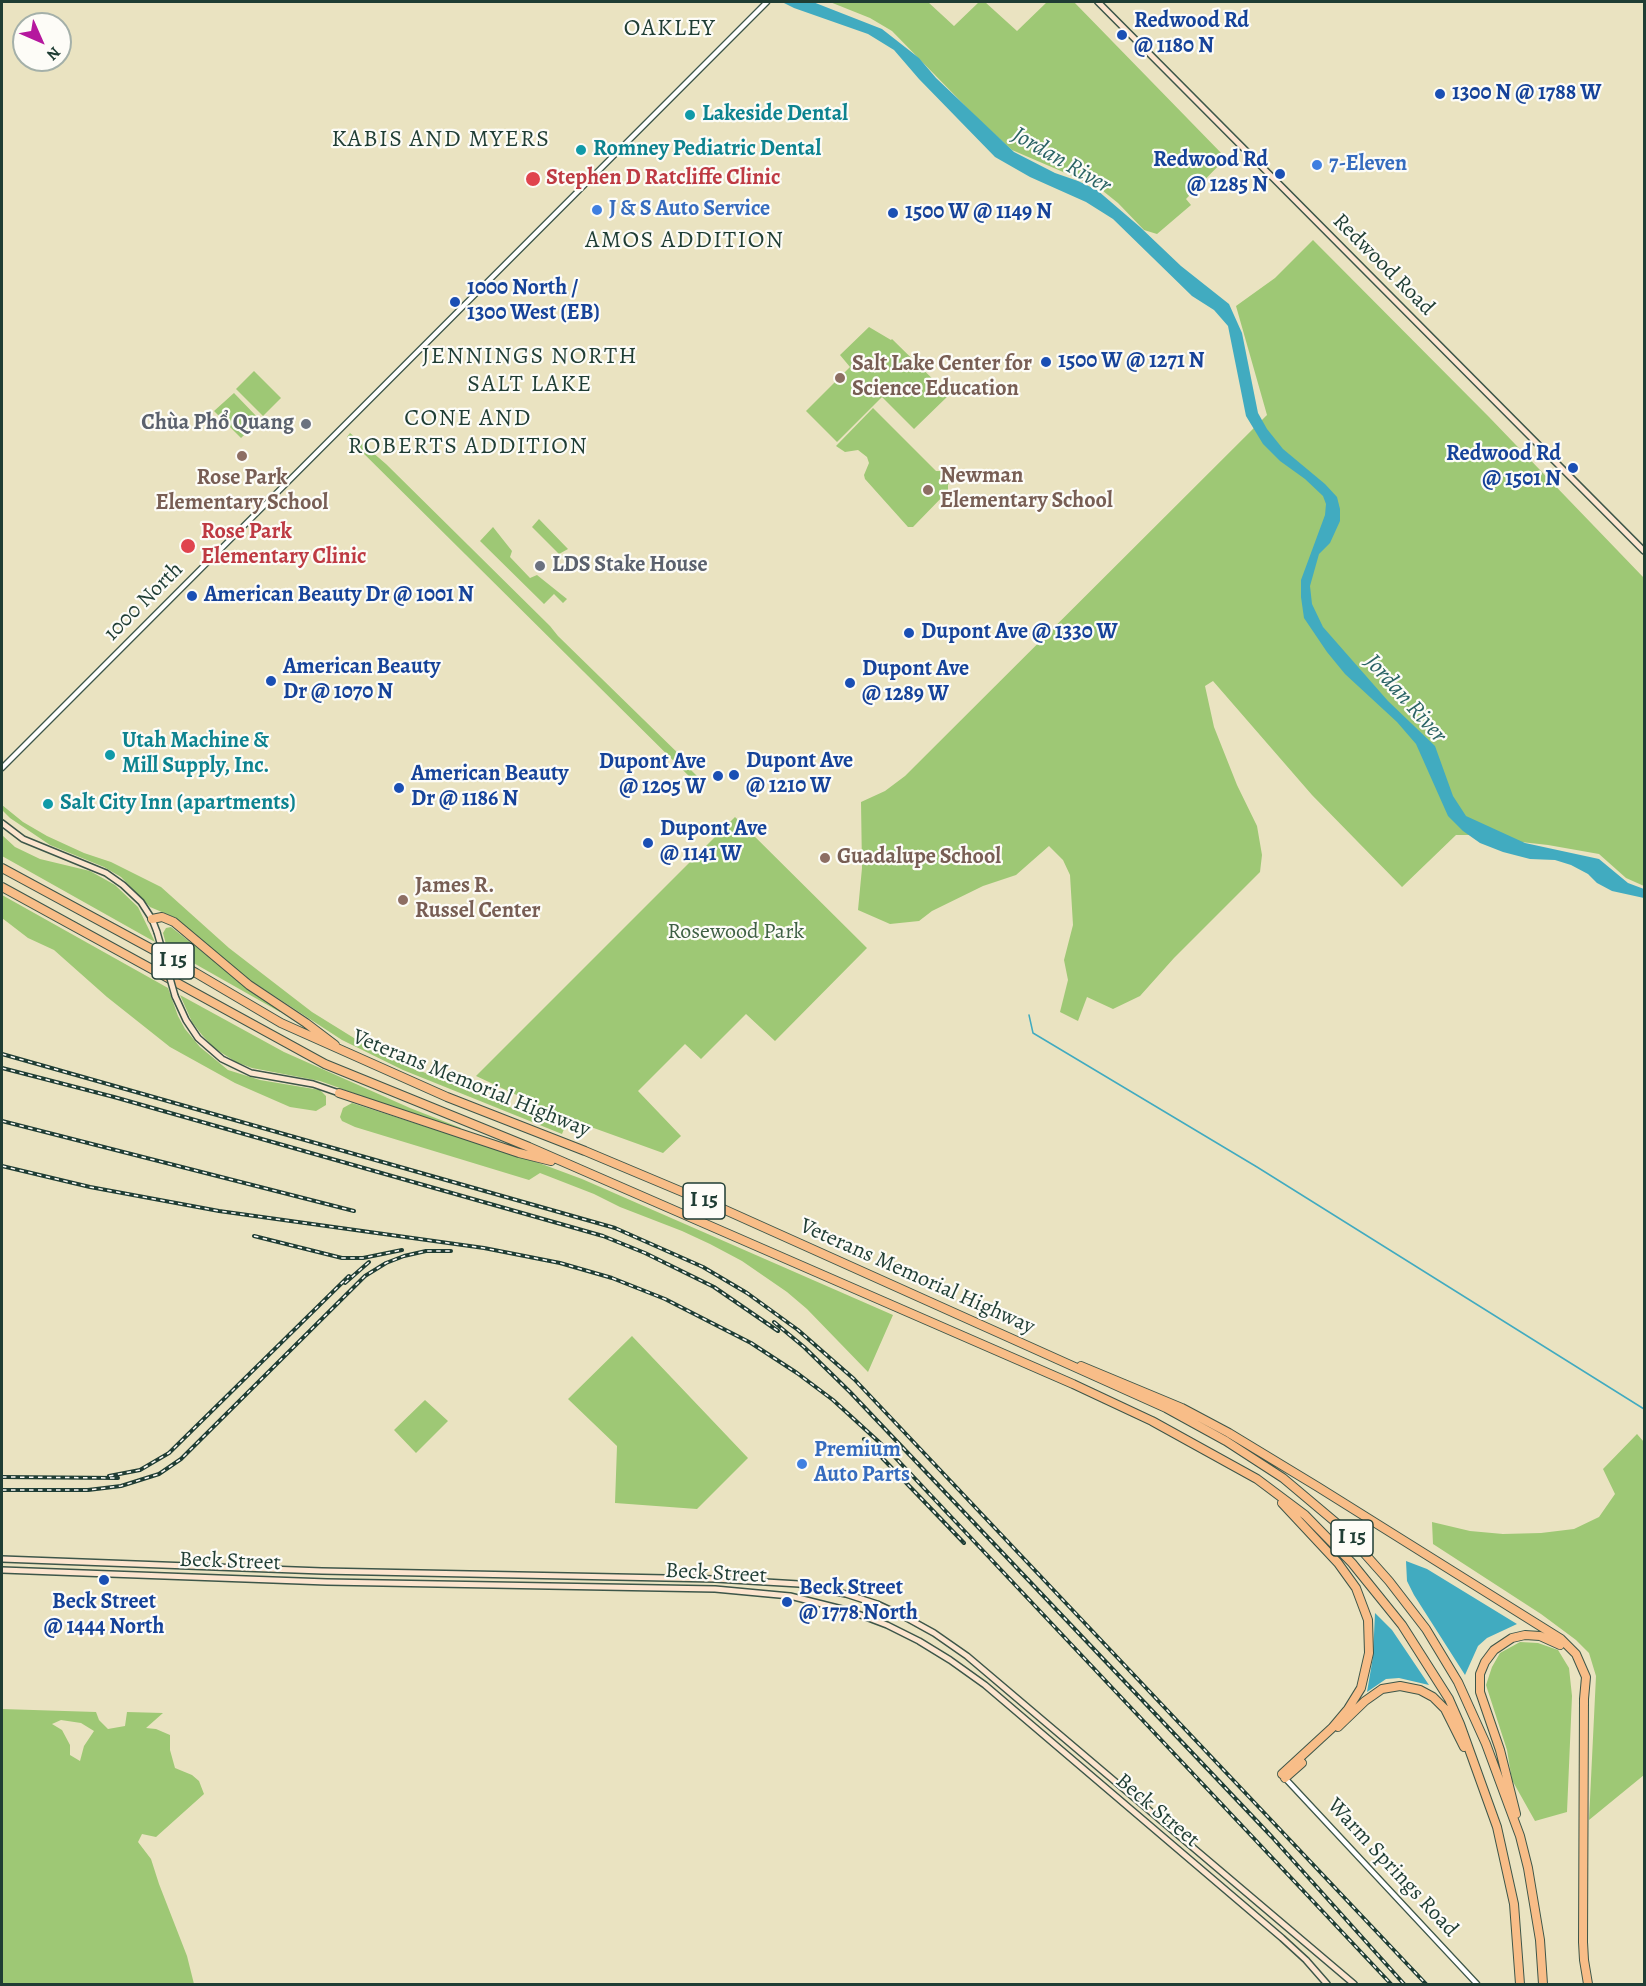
<!DOCTYPE html>
<meta charset="utf-8">
<style>
body{margin:0}
#map{position:relative;width:1646px;height:1986px;overflow:hidden;background:#eae3c1;font-family:Alegreya,serif}
canvas{display:block}
.frame{position:absolute;inset:0;border:3px solid #1f3d34;pointer-events:none}
.north{position:absolute;left:12px;top:12px;width:60px;height:60px;box-sizing:border-box;background:#fdfcf7;border:2px solid #a4b0a9;border-radius:50%;rotate:135deg;font-size:16px;font-weight:700;line-height:24px;text-align:center;color:#1f3d34}
.north::after{content:'';display:block;margin:auto;width:21px;height:27px;background:#b5179e;clip-path:polygon(50% 0,100% 100%,50% 72%,0 100%)}
</style>
<div id="map">
<canvas width="1646" height="1986"></canvas>
<div class="frame"></div>
<div class="north">N</div>
</div>
<script>
const g = document.querySelector('canvas').getContext('2d');
g.lineJoin = 'round';
function fill(path, color) { g.fillStyle = color; g.fill(path, 'evenodd'); }
const shape = rows => new Path2D(rows.map(r => 'M' + r).join(''));
function trace(path, color, width, dash) { g.strokeStyle = color; g.lineWidth = width; g.lineCap = dash ? 'butt' : 'round'; g.setLineDash(dash || []); g.stroke(path); }
function drawText(font, color, halo, rows, align = 'center') {
  g.font = font + ' Alegreya,serif'; g.lineWidth = 4.5; g.setLineDash([]); g.textBaseline = 'middle'; g.strokeStyle = halo; g.fillStyle = color; for (const [text, x, y, turn = 0] of rows) {
    g.save(); g.translate(x, y); g.rotate((+turn || 0) * Math.PI / 180); g.textAlign = isNaN(turn) ? turn : align; if (halo) g.strokeText(text, 0, 0); g.fillText(text, 0, 0); g.restore();
  }
}
fill(shape([
 [830,2,928,2,954,26,979,2,985,2,1017,31,1047,2,1074,2,1226,158,1186,199,1191,205,1157,234,1144,230,1118,203,1098,187,1012,150,979,120,892,31,870,18],
 [1313,240,1489,417,1644,578,1644,886,1626,878,1599,854,1548,845,1521,842,1495,835,1456,835,1402,887,1312,795,1213,681,1205,686,1214,727,1237,785,1257,826,1262,855,1260,872,1174,958,1140,996,1113,1009,1087,997,1078,1021,1060,1012,1068,980,1064,960,1073,925,1070,875,1063,860,1049,846,1016,875,983,886,932,911,919,921,890,924,858,910,862,868,861,802,885,791,905,776,1267,415,1236,306,1275,278],
 [869,327,891,340,892,339,949,395,914,429,882,397,837,442,806,411,850,367,840,355],
 [254,371,281,398,263,416,236,389],
 [234,393,260,420,241,438,214,411],
 [873,408,936,471,944,471,951,478,948,485,948,491,913,527,908,527,865,479,864,475,869,463,867,457,858,450,845,452,836,446],
 [350,433,386,464,550,626,558,636,686,761,691,770,706,785,702,789,347,437],
 [539,519,568,549,559,554,532,527],
 [493,527,512,551,510,557,530,578,537,575,567,599,563,603,554,594,544,604,480,541],
 [2,805,23,822,47,836,84,853,111,862,161,887,229,948,312,1012,362,1043,391,1059,564,1129,562,1134,403,1070,342,1040,233,969,176,918,150,907,121,877,104,867,50,845,10,818,2,810],
 [735,817,867,948,775,1041,746,1014,701,1059,685,1044,638,1091,681,1136,663,1153,566,1118,476,1076],
 [2,835,15,847,40,859,90,871,115,885,138,907,155,942,2,856],
 [2,895,168,988,178,1016,185,1029,200,1047,228,1070,260,1080,320,1090,326,1096,326,1105,316,1111,290,1107,235,1083,170,1047,107,997,54,950,28,938,2,918],
 [171,927,238,980,281,1010,280,1012,167,948,163,933,166,928],
 [180,995,284,1052,410,1108,461,1128,459,1131,320,1081,252,1068,236,1062,214,1048,202,1035,192,1022],
 [352,1103,539,1163,582,1179,893,1315,868,1372,807,1309,787,1292,742,1261,710,1244,682,1231,620,1207,594,1194,540,1173,529,1180,355,1127,342,1121,340,1117,343,1108],
 [632,1336,748,1458,697,1509,615,1503,617,1446,568,1399],
 [425,1400,448,1421,416,1453,394,1430],
 [1637,1434,1644,1442,1644,1775,1589,1820,1596,1676,1589,1653,1576,1640,1541,1614,1433,1544,1432,1522,1470,1531,1503,1534,1541,1533,1574,1529,1599,1517,1615,1494,1603,1469],
 [1520,1642,1538,1643,1558,1650,1569,1668,1572,1696,1567,1812,1535,1821,1512,1780,1507,1750,1486,1685,1492,1667,1500,1653],
 [2,1709,96,1712,99,1720,108,1729,125,1726,127,1712,163,1713,146,1728,156,1729,170,1735,170,1750,175,1768,192,1775,199,1781,204,1794,156,1837,142,1834,138,1842,151,1859,159,1884,187,1956,194,1984,2,1984],
 [61,1720,81,1723,94,1731,84,1746,80,1761,70,1755,70,1745,62,1730,52,1724]
]), '#9ec875');
fill(shape([
 [782,2,813,2,882,29,919,58,936,78,1014,152,1055,173,1078,181,1097,190,1140,227,1181,266,1229,304,1242,333,1258,413,1267,429,1283,449,1325,484,1337,497,1340,509,1340,521,1330,543,1319,554,1310,586,1312,604,1323,627,1388,701,1435,746,1453,796,1466,816,1525,843,1599,859,1628,883,1644,889,1644,898,1612,891,1597,883,1588,874,1571,865,1555,860,1530,859,1503,852,1480,843,1463,831,1448,816,1416,744,1397,722,1345,674,1327,652,1304,618,1301,597,1301,580,1325,515,1326,504,1323,496,1305,479,1280,461,1263,444,1246,416,1228,326,1214,310,1192,296,1113,219,1086,202,1030,177,995,157,919,79,894,50,868,34,794,8],
 [1406,1561,1427,1569,1517,1624,1487,1638,1478,1646,1465,1675,1414,1595,1407,1581],
 [1375,1613,1392,1630,1429,1685,1399,1678,1386,1679,1367,1692,1373,1657]
]), '#41abc0');
trace(shape([
 [1029,1015,1033,1033,1257,1167,1644,1409]
]), '#41abc0', 1.5);
const tertiary = shape([
 [2,768,767,2],
 [1283,1776,1477,1984]
]);
const secondary = shape([
 [1098,2,1644,551],
 [2,823,23,839,106,873,123,885,141,902,152,919,157,932],
 [175,996,186,1020,198,1038,222,1059,251,1073,313,1084,339,1093],
 [2,1559,322,1571,715,1579,799,1584,846,1594,877,1604,905,1617,934,1633,967,1656,1354,1984],
 [2,1570,327,1582,715,1589,790,1596,850,1611,887,1625,919,1641,950,1660,985,1685,1282,1938,1306,1960,1327,1984]
]);
const motorway = shape([
 [2,868,196,973,281,1023,447,1097,585,1151,723,1209,1166,1408,1226,1441,1283,1478,1340,1526,1389,1581,1426,1629,1458,1682,1486,1744,1520,1836,1528,1868,1540,1940,1543,1984],
 [2,887,325,1064,529,1147,1073,1384,1152,1421,1257,1479,1305,1515,1352,1563,1402,1625,1449,1699,1460,1724,1497,1827,1514,1904,1520,1984],
 [152,919,162,917,174,922,249,985,306,1023,335,1045],
 [339,1093,519,1153,551,1161],
 [1081,1366,1182,1408,1229,1433,1318,1487,1561,1639,1576,1654,1586,1677,1584,1699,1583,1942,1584,1960,1588,1984],
 [1338,1727,1365,1701,1382,1689,1400,1686,1420,1690,1433,1697,1445,1709,1464,1747],
 [1282,1774,1332,1728,1348,1709,1361,1688,1369,1653,1368,1620,1356,1588,1338,1563,1282,1503],
 [1285,1778,1302,1763],
 [1516,1814,1500,1750,1480,1692,1480,1674,1485,1662,1494,1650,1512,1638,1525,1635,1540,1636,1560,1645]
]);
trace(tertiary, '#3d5649', 7);
trace(secondary, '#3d5649', 8);
trace(motorway, '#3d5649', 10);
trace(tertiary, '#fff', 4.5);
trace(secondary, '#fce5cf', 5);
trace(motorway, '#f8bd88', 8);
const rail = shape([
 [2,1054,615,1228,703,1267,747,1293,798,1330,854,1379,1426,1984],
 [2,1068,114,1097,603,1236,645,1253,714,1287,778,1331],
 [2,1121,354,1211],
 [2,1166,90,1187,219,1211,484,1248,560,1263,612,1278,665,1299,751,1343,797,1373,833,1400,890,1452,1391,1984],
 [254,1236,342,1258,363,1258,402,1250],
 [345,1283,369,1262],
 [774,1322,804,1347,850,1392,1272,1837,1404,1984],
 [864,1439,964,1543],
 [109,1476,140,1470,169,1453,349,1276],
 [2,1477,118,1478],
 [2,1490,88,1490,121,1486,159,1474,181,1459,365,1276,386,1263,404,1256,426,1251,451,1251]
]);
trace(rail, '#1f3d34', 4);
trace(rail, '#fdfcf7', 1.5, [4.5]);
const secondaryBridge = shape([
 [157,932,175,996]
]);
trace(secondaryBridge, '#3d5649', 8, []);
trace(secondaryBridge, '#fce5cf', 5);
for (const [x, y, r, color] of [
 [1122,35,6,"#1a4fb4"],
 [1440,94,6,"#1a4fb4"],
 [690,115,6,"#0f9aa8"],
 [581,150,6,"#0f9aa8"],
 [1317,165,6,"#3f7fe0"],
 [1280,174,6,"#1a4fb4"],
 [533,179,8,"#e0444e"],
 [597,210,6,"#3f7fe0"],
 [893,213,6,"#1a4fb4"],
 [455,302,6,"#1a4fb4"],
 [1046,362,6,"#1a4fb4"],
 [840,378,6,"#8d6e63"],
 [306,424,6,"#6b7280"],
 [242,456,6,"#8d6e63"],
 [1573,468,6,"#1a4fb4"],
 [928,490,6,"#8d6e63"],
 [188,546,8,"#e0444e"],
 [540,566,6,"#6b7280"],
 [192,596,6,"#1a4fb4"],
 [909,633,6,"#1a4fb4"],
 [271,681,6,"#1a4fb4"],
 [850,683,6,"#1a4fb4"],
 [110,755,6,"#0f9aa8"],
 [734,775,6,"#1a4fb4"],
 [718,776,6,"#1a4fb4"],
 [399,788,6,"#1a4fb4"],
 [48,804,6,"#0f9aa8"],
 [648,843,6,"#1a4fb4"],
 [825,858,6,"#8d6e63"],
 [403,900,6,"#8d6e63"],
 [802,1464,6,"#3f7fe0"],
 [104,1580,6,"#1a4fb4"],
 [787,1602,6,"#1a4fb4"]
]) { const dot = new Path2D(); dot.arc(x, y, r, 0, 2 * Math.PI); g.fillStyle = color; g.fill(dot); trace(dot, '#fdfcf7', 2); }
for (const [x, y, w] of [
 [173,961,42],
 [704,1201,42],
 [1352,1538,42]
]) { const box = new Path2D(); box.roundRect(x - w / 2, y - 18, w, 36, 4.5); g.fillStyle = '#fdfcf7'; g.fill(box); trace(box, '#1f3d34', 1.5); }
drawText('bold 21px', '#1f3d34', null, [
 ["I 15",173,961],
 ["I 15",704,1201],
 ["I 15",1352,1538]
]);
drawText('bold 22px', '#164399', '#fdfcf7', [
 ["Redwood Rd",1134,22],
 ["@ 1180 N",1134,47],
 ["1300 N @ 1788 W",1452,94],
 ["Redwood Rd",1268,161,"right"],
 ["@ 1285 N",1268,186,"right"],
 ["1500 W @ 1149 N",905,213],
 ["1000 North /",467,289],
 ["1300 West (EB)",467,314],
 ["1500 W @ 1271 N",1058,362],
 ["Redwood Rd",1561,455,"right"],
 ["@ 1501 N",1561,480,"right"],
 ["American Beauty Dr @ 1001 N",204,596],
 ["Dupont Ave @ 1330 W",921,633],
 ["American Beauty",283,668],
 ["Dr @ 1070 N",283,693],
 ["Dupont Ave",862,670],
 ["@ 1289 W",862,695],
 ["Dupont Ave",746,762],
 ["@ 1210 W",746,787],
 ["Dupont Ave",706,763,"right"],
 ["@ 1205 W",706,788,"right"],
 ["American Beauty",411,775],
 ["Dr @ 1186 N",411,800],
 ["Dupont Ave",660,830],
 ["@ 1141 W",660,855],
 ["Beck Street",799,1589],
 ["@ 1778 North",799,1614],
 ["Beck Street",104,1603,"center"],
 ["@ 1444 North",104,1628,"center"]
], 'left');
drawText('bold 22px', '#0d838f', '#fdfcf7', [
 ["Lakeside Dental",702,115],
 ["Romney Pediatric Dental",593,150],
 ["Utah Machine &",122,742],
 ["Mill Supply, Inc.",122,767],
 ["Salt City Inn (apartments)",60,804]
], 'left');
drawText('bold 22px', '#366cbe', '#fdfcf7', [
 ["7-Eleven",1329,165],
 ["J & S Auto Service",609,210],
 ["Premium",814,1451],
 ["Auto Parts",814,1476]
], 'left');
drawText('bold 22px', '#be3a42', '#fdfcf7', [
 ["Stephen D Ratcliffe Clinic",546,179],
 ["Rose Park",201,533],
 ["Elementary Clinic",201,558]
], 'left');
drawText('22px', '#1f3d34', '#fdfcf7', [
 ["Redwood Road",1383,265,45],
 ["1000 North",144,602,-45],
 ["Veterans Memorial Highway",471,1084,22],
 ["Veterans Memorial Highway",917,1277,24],
 ["Beck Street",230,1562,2],
 ["Beck Street",716,1574,3],
 ["Beck Street",1157,1811,40],
 ["Warm Springs Road",1392,1868,47]
]);
drawText('bold 22px', '#785e54', '#fdfcf7', [
 ["Salt Lake Center for",852,365],
 ["Science Education",852,390],
 ["Newman",940,477],
 ["Elementary School",940,502],
 ["Rose Park",242,479,"center"],
 ["Elementary School",242,504,"center"],
 ["Guadalupe School",837,858],
 ["James R.",415,887],
 ["Russel Center",415,912]
], 'left');
drawText('bold 22px', '#5b616d', '#fdfcf7', [
 ["Chùa Phổ Quang",294,424],
 ["LDS Stake House",552,566,"left"]
], 'right');
drawText('22px', '#3f6044', '#fdfcf7', [
 ["Rosewood Park",736,933]
]);
g.letterSpacing = '1.5px';
drawText('24px', '#1f3d34', '#fdfcf7', [
 ["OAKLEY",670,29],
 ["KABIS AND MYERS",441,140],
 ["AMOS ADDITION",685,241],
 ["JENNINGS NORTH",530,357],
 ["SALT LAKE",530,385],
 ["CONE AND",468,419],
 ["ROBERTS ADDITION",468,447]
]);
g.letterSpacing = '0px';
drawText('italic 24px', '#2b6465', '#fdfcf7', [
 ["Jordan River",1061,161,30],
 ["Jordan River",1405,699,48]
]);
</script>
